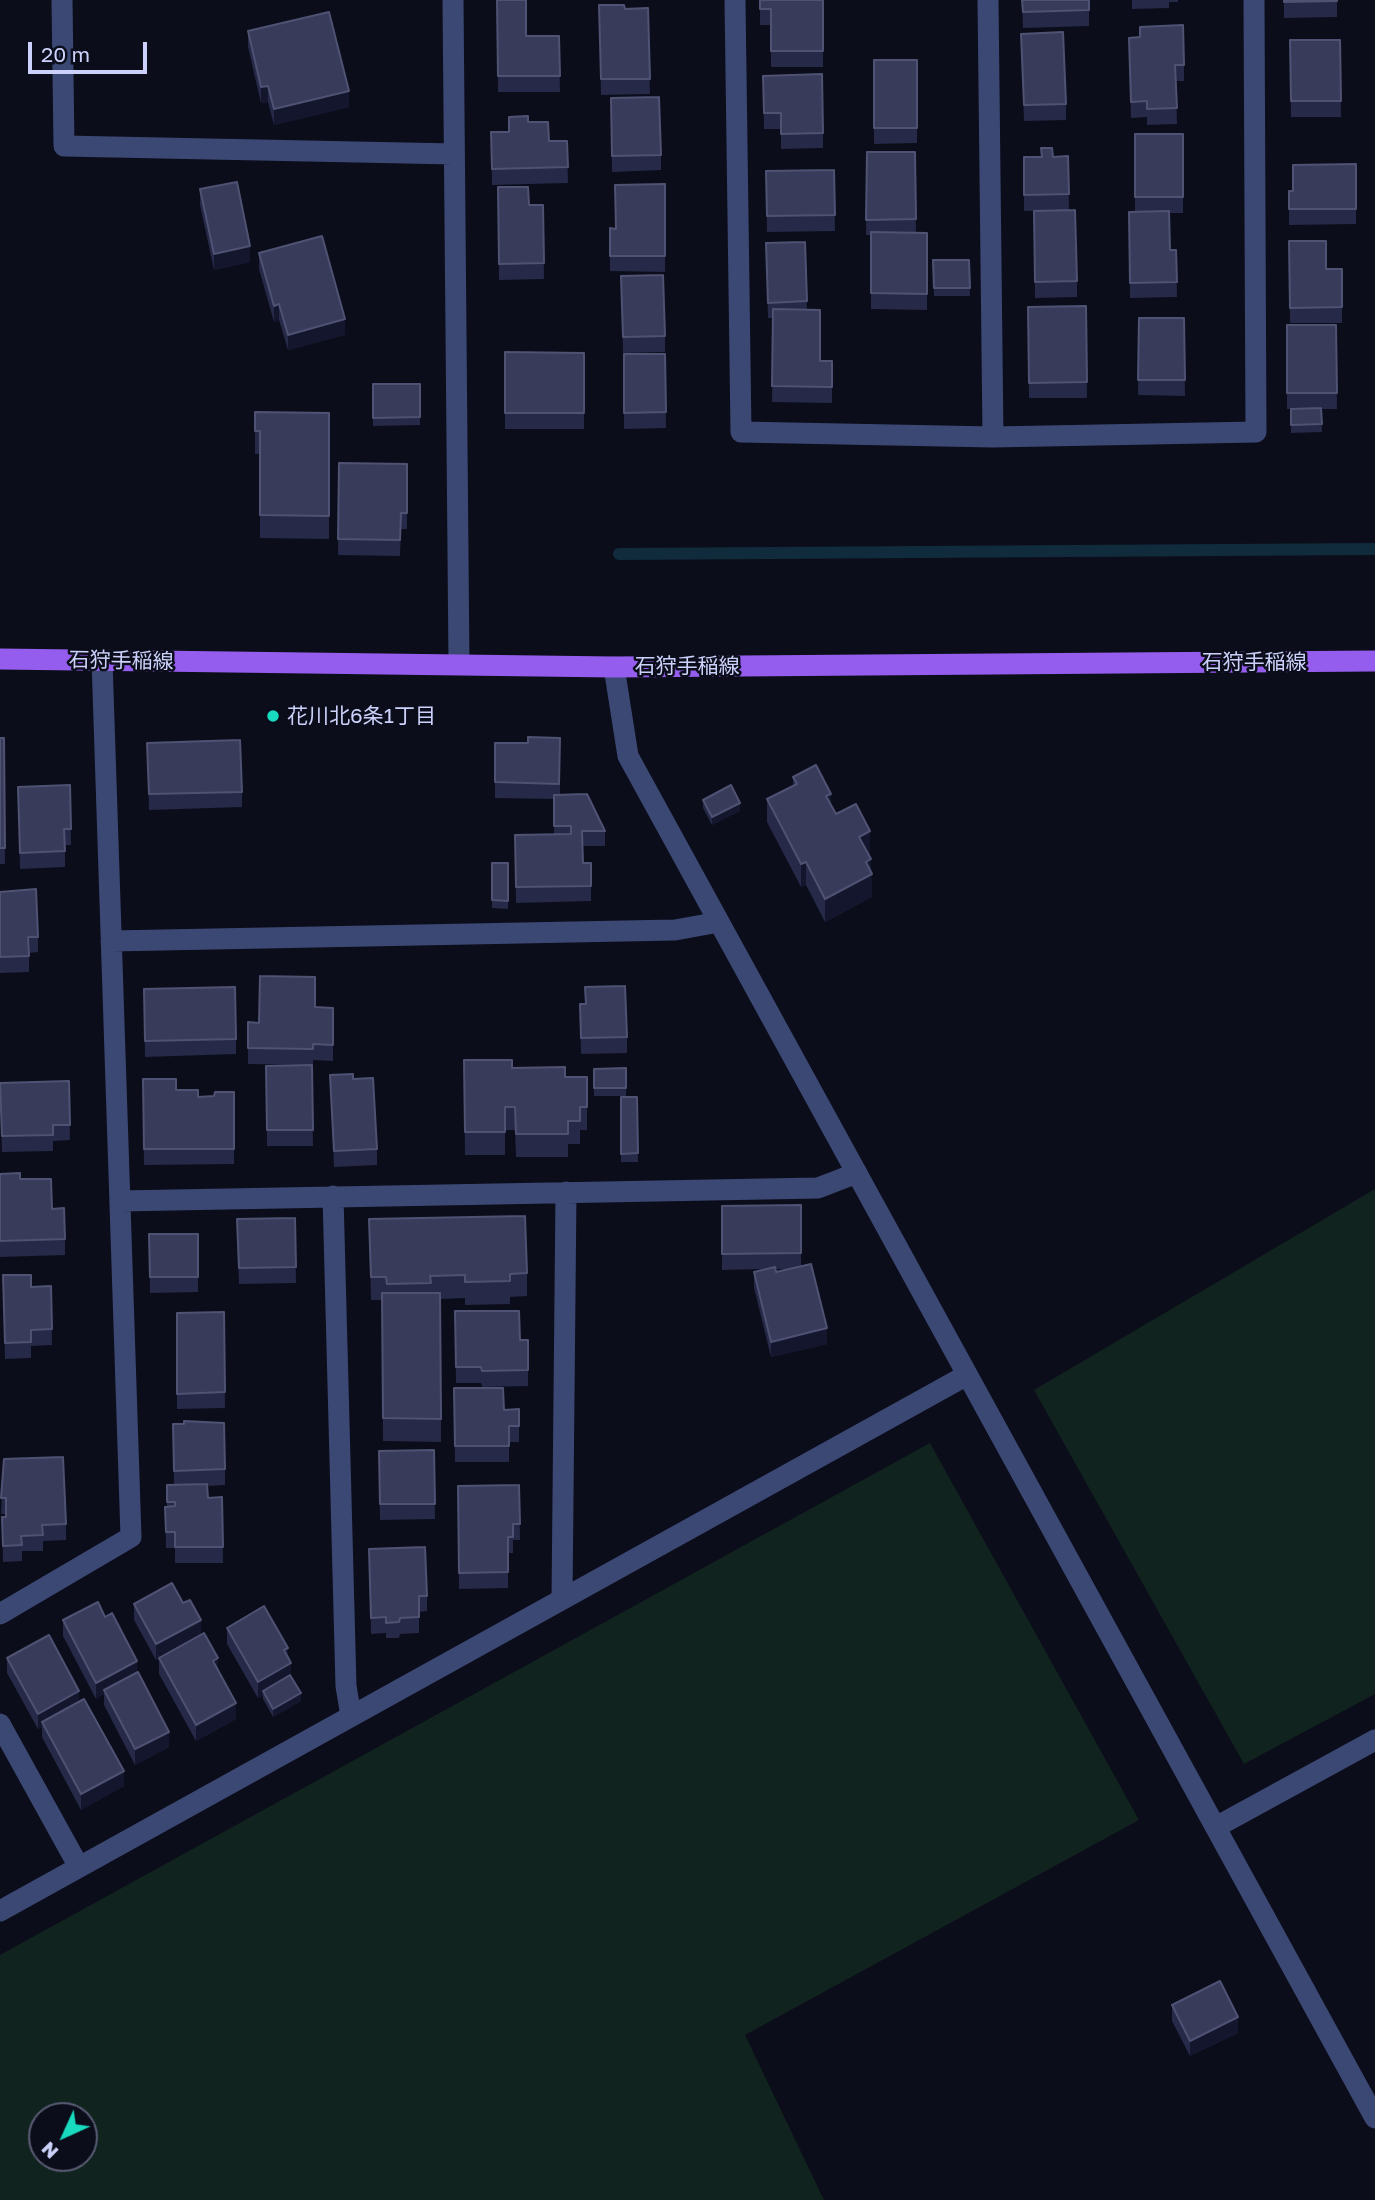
<!DOCTYPE html>
<meta charset="utf-8">
<style>
body{margin:0}
#map{position:relative;width:1375px;height:2200px;overflow:hidden;background:#0c0d1a;font-family:"Golos Text",sans-serif}
canvas{display:block}
.north{position:absolute;left:28px;top:2102px;width:70px;height:70px;box-sizing:border-box;background:#0c0d1a;border:2px solid #585b74;border-radius:50%;rotate:225deg;font-size:19px;font-weight:700;line-height:28px;text-align:center;color:#cbd1fa}
.north::after{content:'';display:block;margin:auto;width:24px;height:32px;background:#17dabe;clip-path:polygon(50% 0,100% 100%,50% 72%,0 100%)}
.scale{position:absolute;left:28px;top:42px;width:119px;height:32px;box-sizing:border-box;border:4px solid #cbd1fa;border-top:0;padding-left:9px;font-size:21px;line-height:24px;white-space:nowrap;color:#cbd1fa;-webkit-text-stroke:5px #0c0d1a;paint-order:stroke}
</style>
<div id="map">
<canvas width="1375" height="2200"></canvas>
<div class="north">N</div>
<div class="scale">20 m</div>
</div>
<script>
const g = document.querySelector('canvas').getContext('2d');
g.lineJoin = 'round';
function fill(path, color) { g.fillStyle = color; g.fill(path, 'evenodd'); }
const shape = rows => new Path2D(rows.map(r => 'M' + r).join(''));
function trace(path, color, width, dash) { g.strokeStyle = color; g.lineWidth = width; g.lineCap = dash ? 'butt' : 'round'; g.setLineDash(dash || []); g.stroke(path); }
function drawText(font, color, halo, rows, align = 'center') {
  g.font = font + ' "Golos Text","Noto Sans JP",sans-serif'; g.lineWidth = 5; g.setLineDash([]); g.textBaseline = 'middle'; g.strokeStyle = halo; g.fillStyle = color; for (const [text, x, y, turn = 0] of rows) {
    g.save(); g.translate(x, y); g.rotate((+turn || 0) * Math.PI / 180); g.textAlign = isNaN(turn) ? turn : align; if (halo) g.strokeText(text, 0, 0); g.fillText(text, 0, 0); g.restore();
  }
}
fill(shape([
 [1375,1189,1375,1694,1244,1764,1034,1390],
 [930,1443,1139,1820,745,2035,824,2200,0,2200,0,1955],
 [84,2116,84,2158,42,2158,42,2116]
]), '#10231e');
trace(shape([
 [619,554,1375,549]
]), '#102b3b', 12);
trace(shape([
 [62,0,64,146,454,154],
 [453,0,459,664],
 [735,0,741,432,993,437,1256,432,1254,0],
 [988,0,993,437],
 [614,667,628,756,1375,2118],
 [111,941,675,930,719,922],
 [333,1196,346,1686,351,1716],
 [120,1201,818,1188,857,1173],
 [562,1599,566,1192],
 [0,1614,131,1537,102,660],
 [0,1724,79,1867],
 [1216,1827,1375,1740],
 [0,1911,967,1375]
]), '#3c4874', 21);
trace(shape([
 [0,659,614,667,1375,661]
]), '#955dee', 21);
fill(shape([
 [497,0,526,36,559,36,560,92,498,92],
 [760,0,823,0,823,67,771,67,771,25,760,25],
 [1022,0,1089,0,1089,26,1023,28],
 [1132,0,1178,0,1178,2,1169,2,1169,8,1132,9],
 [1284,0,1337,0,1337,17,1284,18],
 [599,5,625,9,648,8,650,94,601,95],
 [248,31,349,107,274,125,268,102,261,103,248,47],
 [1021,34,1066,104,1066,120,1024,121],
 [1129,38,1184,65,1184,81,1176,81,1177,124,1147,125,1147,117,1131,118],
 [1290,40,1340,40,1341,117,1291,117],
 [874,60,917,60,917,143,874,144],
 [763,76,823,133,823,148,781,149,781,129,764,129],
 [611,98,661,155,661,170,612,172],
 [528,122,549,141,567,141,568,183,492,185,491,132,509,132],
 [1135,134,1183,134,1183,213,1169,213,1170,250,1176,250,1177,297,1130,298,1129,212,1135,212],
 [1041,148,1053,157,1068,156,1069,210,1024,211,1024,157,1041,157],
 [867,152,915,152,916,233,927,233,927,310,871,309,871,235,866,235],
 [1356,164,1356,224,1289,225,1289,191,1293,191],
 [834,170,835,231,767,232,766,171],
 [665,184,665,272,610,271,610,228,616,229],
 [498,187,529,205,543,205,544,279,499,280],
 [200,189,250,262,214,270,200,205],
 [1034,211,1077,281,1077,297,1035,298],
 [1289,241,1326,269,1342,269,1342,323,1290,323],
 [805,242,807,310,820,361,832,361,832,403,772,402,773,318,768,318,766,243],
 [259,253,345,335,288,350,279,320,274,322,259,269],
 [933,260,969,260,970,296,934,296],
 [621,276,665,336,665,352,623,353],
 [1086,306,1087,398,1029,398,1028,307],
 [1139,318,1184,318,1185,396,1138,395],
 [1287,325,1336,325,1337,409,1321,409,1322,432,1291,433,1291,409,1294,409,1287,409],
 [505,352,584,353,584,429,505,429],
 [624,354,665,354,666,428,624,429],
 [373,384,420,384,420,425,373,426],
 [255,412,329,413,329,539,260,538,260,454,255,454],
 [339,463,407,464,407,529,401,529,400,556,338,555],
 [0,738,4,738,5,864,0,864],
 [560,738,560,795,605,831,605,846,583,846,583,863,591,886,591,901,516,903,515,835,554,835,554,799,495,798,495,743,528,743],
 [147,743,242,792,242,807,149,810],
 [793,777,831,806,836,814,870,854,869,855,871,872,872,897,825,922,806,885,801,887,767,822,767,799,793,786],
 [70,785,71,845,65,845,65,867,20,869,18,787],
 [703,800,740,811,712,825,703,808],
 [492,863,508,863,508,909,492,908],
 [0,892,38,937,38,952,29,953,29,972,0,973],
 [144,989,236,1039,236,1054,145,1057],
 [580,1004,627,1037,627,1053,581,1054],
 [315,1007,333,1008,333,1061,313,1060,313,1065,248,1064,248,1022,259,1023],
 [464,1060,512,1068,565,1077,587,1077,587,1130,580,1130,580,1144,568,1144,568,1157,516,1157,515,1130,505,1130,505,1155,465,1155],
 [312,1065,313,1146,267,1146,266,1066],
 [626,1068,626,1096,594,1096,594,1069],
 [330,1075,353,1079,377,1149,377,1165,334,1167],
 [143,1079,198,1097,214,1096,234,1092,234,1164,144,1165],
 [69,1081,70,1140,53,1141,53,1151,2,1152,0,1083],
 [621,1097,637,1097,638,1162,621,1162],
 [0,1174,20,1179,52,1209,65,1239,65,1255,0,1257],
 [801,1205,801,1266,827,1344,771,1357,754,1288,754,1272,764,1269,722,1270,722,1206],
 [776,1269,789,1269,776,1272],
 [295,1218,296,1283,239,1284,237,1235],
 [369,1219,527,1273,527,1296,510,1297,510,1304,465,1305,465,1298,441,1299,441,1442,383,1441,382,1300,371,1300],
 [149,1234,198,1234,198,1292,150,1293],
 [3,1275,31,1287,51,1286,52,1345,31,1346,31,1358,5,1359],
 [455,1311,520,1340,528,1340,528,1386,482,1387,481,1383,456,1383],
 [224,1312,225,1408,177,1409,177,1313],
 [454,1388,504,1410,519,1409,519,1442,509,1442,509,1462,455,1462],
 [173,1424,225,1469,225,1485,207,1486,208,1498,222,1497,223,1563,175,1563,175,1548,166,1548,165,1507,167,1507,167,1485,174,1485],
 [434,1450,435,1519,380,1520,379,1451],
 [4,1459,66,1524,66,1540,43,1541,43,1551,22,1551,22,1561,3,1562,2,1517,6,1517,6,1514,1,1514],
 [519,1485,520,1540,513,1540,513,1553,508,1553,508,1588,459,1589,458,1486],
 [369,1549,427,1596,427,1611,419,1612,419,1633,400,1634,399,1638,386,1638,386,1633,371,1634],
 [183,1603,201,1635,218,1669,236,1719,196,1741,159,1674,159,1659,156,1660,134,1620,134,1604],
 [105,1617,137,1673,169,1747,135,1765,104,1705,104,1694,96,1699,63,1636,63,1620],
 [227,1628,288,1659,291,1676,301,1701,273,1717,263,1699,263,1696,258,1698,227,1644],
 [7,1658,79,1701,124,1786,81,1810,42,1737,42,1727,38,1729,7,1673],
 [1172,2005,1238,2033,1190,2056,1172,2021]
]), '#262947');
fill(shape([
 [268,86,268,102,261,103,261,87],
 [349,91,349,107,274,125,274,109],
 [250,246,250,262,214,270,214,254],
 [279,304,279,320,274,322,274,306],
 [345,319,345,335,288,350,288,335],
 [831,794,831,817,826,796],
 [740,803,740,811,712,825,712,817],
 [870,831,870,854,859,860,859,837],
 [871,859,872,897,825,922,825,899,866,862],
 [806,862,806,885,801,887,801,864],
 [827,1328,827,1344,771,1357,771,1342],
 [201,1620,201,1636,156,1660,156,1644],
 [288,1648,288,1663,284,1650],
 [218,1658,218,1674,213,1661],
 [137,1661,137,1676,104,1690,104,1694,96,1699,96,1683],
 [291,1663,291,1679,263,1691,263,1696,258,1698,258,1682],
 [79,1691,79,1707,42,1722,42,1727,38,1729,38,1714],
 [301,1693,301,1701,273,1717,273,1709],
 [236,1703,236,1719,196,1741,196,1725],
 [169,1732,169,1747,135,1765,135,1749],
 [124,1771,124,1786,81,1810,81,1794],
 [1238,2017,1238,2033,1190,2056,1190,2041]
]), '#14162d');
const building = shape([
 [497,0,526,0,526,36,559,36,560,76,498,76,497,0],
 [760,0,823,0,823,51,771,51,771,9,760,9,760,0],
 [1022,0,1089,0,1089,10,1023,12,1022,0],
 [1284,0,1337,0,1337,1,1284,2,1284,0],
 [599,5,624,5,625,9,648,8,650,79,601,79,599,5],
 [329,12,349,91,274,109,268,86,261,87,248,31,329,12],
 [1183,25,1184,65,1175,65,1177,108,1147,109,1147,101,1131,102,1129,38,1140,37,1140,27,1183,25],
 [1063,32,1066,104,1024,105,1021,34,1063,32],
 [1290,40,1340,40,1341,101,1291,101,1290,40],
 [874,60,917,60,917,128,874,128,874,60],
 [822,74,823,133,781,134,781,113,764,113,763,76,822,74],
 [659,97,661,155,612,156,611,98,659,97],
 [528,116,528,122,548,122,549,141,567,141,568,167,492,169,491,132,509,132,509,117,528,116],
 [1135,134,1183,134,1183,197,1135,197,1135,134],
 [1041,148,1052,148,1053,157,1068,156,1069,194,1024,195,1024,157,1042,157,1041,148],
 [867,152,915,152,916,219,866,220,867,152],
 [1356,164,1356,209,1289,209,1289,191,1293,191,1293,165,1356,164],
 [834,170,835,215,767,216,766,171,834,170],
 [237,182,250,246,214,254,200,189,237,182],
 [665,184,665,256,610,256,610,228,616,229,615,185,665,184],
 [498,187,528,187,529,205,543,205,544,263,499,264,498,187],
 [1075,210,1077,281,1035,282,1034,211,1075,210],
 [1169,211,1170,250,1176,250,1177,282,1130,283,1129,212,1169,211],
 [871,232,927,233,927,294,871,293,871,232],
 [322,236,345,319,288,335,279,304,274,306,259,253,322,236],
 [1289,241,1326,241,1326,269,1342,269,1342,307,1290,308,1289,241],
 [805,242,807,301,768,303,766,243,805,242],
 [933,260,969,260,970,288,934,288,933,260],
 [663,275,665,336,623,337,621,276,663,275],
 [1086,306,1087,382,1029,383,1028,307,1086,306],
 [773,309,820,310,820,361,832,361,832,387,772,386,773,309],
 [1139,318,1184,318,1185,380,1138,380,1139,318],
 [1287,325,1336,325,1337,393,1287,393,1287,325],
 [505,352,584,353,584,413,505,413,505,352],
 [624,354,665,354,666,412,624,413,624,354],
 [373,384,420,384,420,417,373,418,373,384],
 [1321,408,1322,424,1291,425,1291,409,1321,408],
 [255,412,329,413,329,516,260,515,260,431,255,431,255,412],
 [339,463,407,464,407,513,401,513,400,540,338,539,339,463],
 [528,737,560,738,559,784,495,782,495,743,528,743,528,737],
 [0,738,4,738,5,848,0,848,0,738],
 [240,740,242,792,149,794,147,743,240,740],
 [816,765,831,794,826,796,836,814,856,804,870,831,859,837,871,859,866,862,872,874,825,899,806,862,801,864,767,799,797,784,793,777,816,765],
 [70,785,71,829,64,829,65,851,20,853,18,787,70,785],
 [731,785,740,803,712,817,703,800,731,785],
 [587,794,605,831,582,831,583,863,591,863,591,886,516,887,515,835,571,834,571,826,554,826,554,795,587,794],
 [492,863,508,863,508,901,492,900,492,863],
 [36,889,38,937,28,937,29,956,0,957,0,892,36,889],
 [260,976,315,977,315,1007,333,1008,333,1045,313,1044,313,1049,248,1048,248,1022,259,1023,260,976],
 [625,986,627,1037,581,1038,580,1004,586,1004,585,987,625,986],
 [235,987,236,1039,145,1041,144,989,235,987],
 [464,1060,512,1060,512,1068,565,1067,565,1077,587,1077,587,1107,580,1107,580,1121,568,1121,568,1134,516,1134,515,1107,505,1107,505,1132,465,1132,464,1060],
 [312,1065,313,1130,267,1130,266,1066,312,1065],
 [626,1068,626,1088,594,1088,594,1069,626,1068],
 [353,1074,353,1079,373,1078,377,1149,334,1151,330,1075,353,1074],
 [143,1079,176,1079,176,1090,198,1090,198,1097,214,1096,215,1092,234,1092,234,1149,144,1149,143,1079],
 [69,1081,70,1125,53,1125,53,1135,2,1136,0,1083,69,1081],
 [621,1097,637,1097,638,1153,621,1154,621,1097],
 [20,1173,20,1179,51,1179,52,1209,64,1208,65,1239,0,1241,0,1174,20,1173],
 [801,1205,801,1253,722,1254,722,1206,801,1205],
 [525,1216,527,1273,510,1274,510,1281,465,1282,465,1275,430,1276,431,1283,387,1284,386,1277,371,1277,369,1219,525,1216],
 [295,1218,296,1267,239,1268,237,1219,295,1218],
 [149,1234,198,1234,198,1277,150,1277,149,1234],
 [811,1264,827,1328,771,1342,754,1272,775,1267,776,1272,811,1264],
 [3,1275,31,1275,31,1287,51,1286,52,1329,31,1330,31,1342,5,1343,3,1275],
 [382,1293,440,1293,441,1419,383,1418,382,1293],
 [455,1311,519,1311,520,1340,528,1340,528,1370,482,1371,481,1367,456,1367,455,1311],
 [224,1312,225,1392,177,1394,177,1313,224,1312],
 [454,1388,503,1388,504,1410,519,1409,519,1426,509,1426,509,1446,455,1446,454,1388],
 [184,1421,224,1423,225,1469,174,1471,173,1424,184,1424,184,1421],
 [434,1450,435,1504,380,1504,379,1451,434,1450],
 [63,1457,66,1524,42,1525,43,1535,21,1536,22,1545,3,1546,2,1517,6,1517,6,1498,1,1498,4,1459,63,1457],
 [207,1484,208,1498,222,1497,223,1547,175,1547,175,1532,166,1532,165,1507,175,1506,175,1502,167,1502,167,1485,207,1484],
 [519,1485,520,1524,513,1524,513,1537,508,1537,508,1572,459,1573,458,1486,519,1485],
 [425,1547,427,1596,419,1596,419,1617,400,1618,399,1622,386,1623,386,1617,371,1618,369,1549,425,1547],
 [172,1583,183,1603,190,1600,201,1620,156,1644,134,1604,172,1583],
 [98,1602,105,1617,112,1613,137,1661,96,1683,63,1620,98,1602],
 [264,1606,288,1648,284,1650,291,1663,258,1682,227,1628,264,1606],
 [204,1633,218,1658,213,1661,236,1703,196,1725,159,1658,204,1633],
 [49,1635,79,1691,38,1714,7,1658,49,1635],
 [138,1672,169,1732,135,1749,104,1690,138,1672],
 [290,1675,301,1693,273,1709,263,1691,290,1675],
 [84,1699,124,1771,81,1794,42,1722,84,1699],
 [1220,1981,1238,2017,1190,2041,1172,2005,1220,1981]
]);
fill(building, '#383b5a');
trace(building, '#4f5273', 2);
for (const [x, y, r, color] of [
 [273,716,7,"#17dabe"]
]) { const dot = new Path2D(); dot.arc(x, y, r, 0, 2 * Math.PI); g.fillStyle = color; g.fill(dot); trace(dot, '#0c0d1a', 2.5); }
drawText('21px', '#cbd1fa', '#0c0d1a', [
 ["石狩手稲線",121,661,1],
 ["石狩手稲線",1254,662],
 ["石狩手稲線",687,666]
]);
drawText('21px', '#cbd1fa', '#0c0d1a', [
 ["花川北6条1丁目",287,716]
], 'left');
</script>
